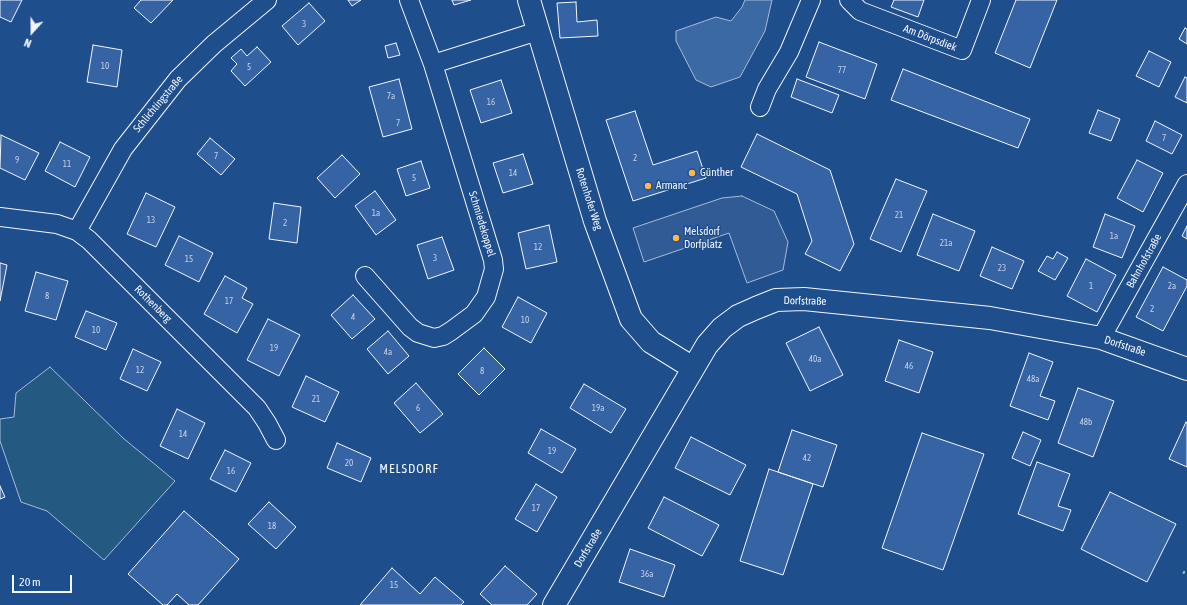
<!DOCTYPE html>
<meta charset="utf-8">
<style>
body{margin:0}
#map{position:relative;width:1187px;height:605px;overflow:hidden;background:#1f4e8c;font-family:"Asap Condensed",sans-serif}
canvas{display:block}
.north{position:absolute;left:12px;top:12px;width:40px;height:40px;-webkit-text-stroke:3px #1f4e8c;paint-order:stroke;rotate:201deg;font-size:11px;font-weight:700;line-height:16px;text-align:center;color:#f2f6ff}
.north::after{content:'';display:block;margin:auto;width:14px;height:18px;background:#f2f6ff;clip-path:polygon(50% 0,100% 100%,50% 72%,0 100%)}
.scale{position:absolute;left:12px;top:575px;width:60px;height:18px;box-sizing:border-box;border:2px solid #f2f6ff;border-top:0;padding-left:5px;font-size:12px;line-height:14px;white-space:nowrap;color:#f2f6ff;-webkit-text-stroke:3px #1f4e8c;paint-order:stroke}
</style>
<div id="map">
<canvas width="1187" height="605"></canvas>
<div class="north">N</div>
<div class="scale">20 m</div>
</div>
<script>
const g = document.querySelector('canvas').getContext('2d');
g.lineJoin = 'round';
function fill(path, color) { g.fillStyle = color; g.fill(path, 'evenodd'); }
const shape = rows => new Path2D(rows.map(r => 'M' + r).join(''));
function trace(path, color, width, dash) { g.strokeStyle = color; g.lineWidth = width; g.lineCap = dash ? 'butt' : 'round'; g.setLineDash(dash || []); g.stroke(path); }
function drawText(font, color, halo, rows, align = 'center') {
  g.font = font + ' "Asap Condensed",sans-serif'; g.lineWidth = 3; g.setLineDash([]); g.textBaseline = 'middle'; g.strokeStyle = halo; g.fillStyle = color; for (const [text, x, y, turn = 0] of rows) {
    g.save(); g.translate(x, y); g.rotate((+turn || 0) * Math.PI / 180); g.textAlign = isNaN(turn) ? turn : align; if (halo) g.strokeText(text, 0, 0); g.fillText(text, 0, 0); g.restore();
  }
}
const green = shape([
 [50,367,123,438,175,481,104,560,47,511,21,502,0,441,0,419,14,417,16,393,50,367]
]);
fill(green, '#245a82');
trace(green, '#a8bbd7', 1);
const parking = shape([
 [742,196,774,211,788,242,783,270,747,283,729,233,644,262,633,228,722,198,742,196]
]);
fill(parking, '#305b95');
trace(parking, '#a8bbd7', 1);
const water = shape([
 [745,0,772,0,765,31,740,77,711,87,696,80,676,41,676,31,716,17,731,21,742,7,745,0]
]);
fill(water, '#3b69a3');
trace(water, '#a8bbd7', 1);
const building = shape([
 [0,0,22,0,11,22,0,17,0,0],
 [141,0,173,0,151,23,134,8,141,0],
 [348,0,361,0,352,6,348,0],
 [452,0,471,0,454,5,452,0],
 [894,0,924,0,918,17,891,7,894,0],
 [1016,0,1057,0,1030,68,995,53,1016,0],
 [576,2,577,22,597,20,598,36,560,38,557,3,576,2],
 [309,3,325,21,298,45,282,26,309,3],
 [1185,28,1187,29,1187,44,1179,39,1185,28],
 [819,42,877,64,865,99,806,77,819,42],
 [396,43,400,55,388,58,385,46,396,43],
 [93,45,122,50,117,87,87,82,93,45],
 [257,47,271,62,245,86,231,71,237,64,231,58,241,49,247,56,257,47],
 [1149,51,1171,62,1159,87,1136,76,1149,51],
 [903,69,1030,119,1018,148,891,100,903,69],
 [1185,77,1187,78,1187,103,1175,97,1185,77],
 [399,79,412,129,383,137,369,87,399,79],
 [797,79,839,95,832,113,791,97,797,79],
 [501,80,512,113,481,123,470,90,501,80],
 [1098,110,1120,119,1111,141,1089,133,1098,110],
 [635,111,653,165,697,151,706,178,633,201,606,120,635,111],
 [1155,121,1182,135,1172,154,1146,141,1155,121],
 [757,134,830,170,854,244,840,271,805,254,812,241,797,194,741,167,757,134],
 [1,135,39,153,25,180,0,168,1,135],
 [210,138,235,159,221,175,197,154,210,138],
 [60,142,90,157,75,187,45,171,60,142],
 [523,154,533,184,503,193,493,163,523,154],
 [342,155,360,174,335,198,317,178,342,155],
 [1137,160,1163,173,1143,212,1117,198,1137,160],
 [421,161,430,188,406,196,397,169,421,161],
 [896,179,927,191,901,252,870,239,896,179],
 [375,191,396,220,376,235,355,206,375,191],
 [146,193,175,207,156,247,127,234,146,193],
 [274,203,301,207,297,243,269,239,274,203],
 [933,214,975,231,959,271,917,255,933,214],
 [1105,214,1135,226,1122,258,1093,247,1105,214],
 [549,225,557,262,526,269,518,233,549,225],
 [1187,226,1187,239,1182,236,1187,226],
 [179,236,213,253,199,282,165,265,179,236],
 [442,237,454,270,428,279,417,245,442,237],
 [992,247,1024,261,1012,289,980,276,992,247],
 [1057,252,1068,258,1055,280,1038,271,1047,256,1053,259,1057,252],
 [1086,259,1116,275,1097,312,1067,296,1086,259],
 [0,263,7,265,0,301,0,263],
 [1163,267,1187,280,1187,286,1163,331,1136,317,1163,267],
 [36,272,68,281,56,320,25,311,36,272],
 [225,276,247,288,242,298,253,304,237,333,204,314,225,276],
 [353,295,375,319,352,339,331,315,353,295],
 [518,297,547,313,531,343,502,327,518,297],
 [86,311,117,323,106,350,75,337,86,311],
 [268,319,300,335,279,376,247,360,268,319],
 [819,327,843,375,810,391,786,343,819,327],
 [388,331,409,356,388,374,367,349,388,331],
 [899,340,933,352,919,393,885,381,899,340],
 [484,348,505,369,479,395,458,374,484,348],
 [133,349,161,362,147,391,120,379,133,349],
 [1029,353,1053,362,1040,396,1055,401,1048,420,1010,406,1029,353],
 [306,376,339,392,325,422,292,407,306,376],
 [416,383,443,414,420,433,394,403,416,383],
 [584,384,626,409,611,433,570,408,584,384],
 [1078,388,1114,401,1093,457,1058,443,1078,388],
 [177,409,205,423,188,459,160,446,177,409],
 [1186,422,1187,423,1187,467,1169,459,1186,422],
 [541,429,576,449,562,473,528,453,541,429],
 [792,430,837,445,823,487,778,472,792,430],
 [1023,432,1041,440,1030,466,1012,458,1023,432],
 [922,433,984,454,943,570,882,548,922,433],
 [691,437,746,465,730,495,675,468,691,437],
 [337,443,371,458,361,482,327,468,337,443],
 [225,450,251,463,236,492,210,479,225,450],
 [1037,462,1070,474,1058,506,1071,510,1063,531,1018,514,1037,462],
 [769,469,813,484,783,575,740,561,769,469],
 [536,484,557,497,537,532,515,519,536,484],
 [0,486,5,497,0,499,0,486],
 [1110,492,1176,524,1147,582,1081,549,1110,492],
 [664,497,719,525,702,556,648,528,664,497],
 [269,502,296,527,276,549,248,524,269,502],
 [184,511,239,559,198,605,189,605,177,594,167,605,163,605,128,574,184,511],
 [630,549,675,565,664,597,619,582,630,549],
 [505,566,537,594,527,605,492,605,480,594,505,566],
 [392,568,420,594,435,577,464,602,461,605,360,605,392,568]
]);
fill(building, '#3563a3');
trace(building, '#f2f6ff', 1);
const street = shape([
 [849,0,860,11,962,50,981,0],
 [433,64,538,31],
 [760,107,767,89,789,52,811,0],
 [0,217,57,224,77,231,89,240,257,408,267,423,276,440],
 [77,231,123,149,178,79,214,44,267,0],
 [365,276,410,327,418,333,434,338,443,336,451,331,474,314,486,297,494,269,493,260,433,64,409,0],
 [1101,338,1187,184]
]);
const secondary = shape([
 [529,0,595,221,631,319,651,342,693,368],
 [554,605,707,345,722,328,738,316,756,308,776,300,804,299,990,318,1101,338,1187,369]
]);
trace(street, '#f2f6ff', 20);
trace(secondary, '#f2f6ff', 24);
trace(street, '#1f4e8c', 18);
trace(secondary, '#1f4e8c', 22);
trace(shape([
 [1183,572,1187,574]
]), '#97c8a6', 3, [2, 3]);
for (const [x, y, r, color] of [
 [692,173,4,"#ffb74d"],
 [648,186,4,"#ffb74d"],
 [676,238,4,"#ffb74d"]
]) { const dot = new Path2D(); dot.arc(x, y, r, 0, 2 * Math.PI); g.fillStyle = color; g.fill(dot); trace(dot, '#1f4e8c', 1.5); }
drawText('9px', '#c3d1e8', null, [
 ["3",304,24],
 ["10",105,66],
 ["5",249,67],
 ["77",842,70],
 ["7a",391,96],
 ["16",491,102],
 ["7",398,123],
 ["7",1164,138],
 ["7",216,156],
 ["2",635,158],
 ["9",17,160],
 ["11",67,164],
 ["14",513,173],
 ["5",414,178],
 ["1a",376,213],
 ["21",899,215],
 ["13",151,220],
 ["2",285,223],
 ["1a",1114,236],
 ["21a",946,243],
 ["12",538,247],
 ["3",435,258],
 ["15",189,259],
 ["23",1002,268],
 ["1",1091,286],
 ["2a",1172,286],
 ["8",47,296],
 ["17",229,301],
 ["2",1152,309],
 ["4",353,317],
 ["10",525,320],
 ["10",96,330],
 ["19",274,348],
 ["4a",388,352],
 ["40a",815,359],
 ["46",909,366],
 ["12",140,370],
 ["8",482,371],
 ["48a",1033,379],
 ["21",316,399],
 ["6",418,408],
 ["19a",598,408],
 ["48b",1086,422],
 ["14",183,434],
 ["19",552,451],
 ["42",807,458],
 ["20",349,463],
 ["16",231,471],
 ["17",536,508],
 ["18",272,526],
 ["36a",647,574],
 ["15",394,585]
]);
drawText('11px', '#f2f6ff', '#1f4e8c', [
 ["Am Dörpsdiek",930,38,21],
 ["Schlichtingstraße",158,104,-50],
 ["Rotenhofer Weg",589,199,72],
 ["Schmiedekoppel",482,224,73],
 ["Bahnhofstraße",1144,261,-61],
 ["Dorfstraße",805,301,1],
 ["Rothenberg",153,304,45],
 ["Dorfstraße",1125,346,18],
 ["Dorfstraße",588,548,-59]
]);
drawText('11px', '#f2f6ff', '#1f4e8c', [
 ["Günther",700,173],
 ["Armanc",656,186],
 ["Melsdorf",684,232],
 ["Dorfplatz",684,245]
], 'left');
g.letterSpacing = '1px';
drawText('13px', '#f2f6ff', '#1f4e8c', [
 ["MELSDORF",409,469]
]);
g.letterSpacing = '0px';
</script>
